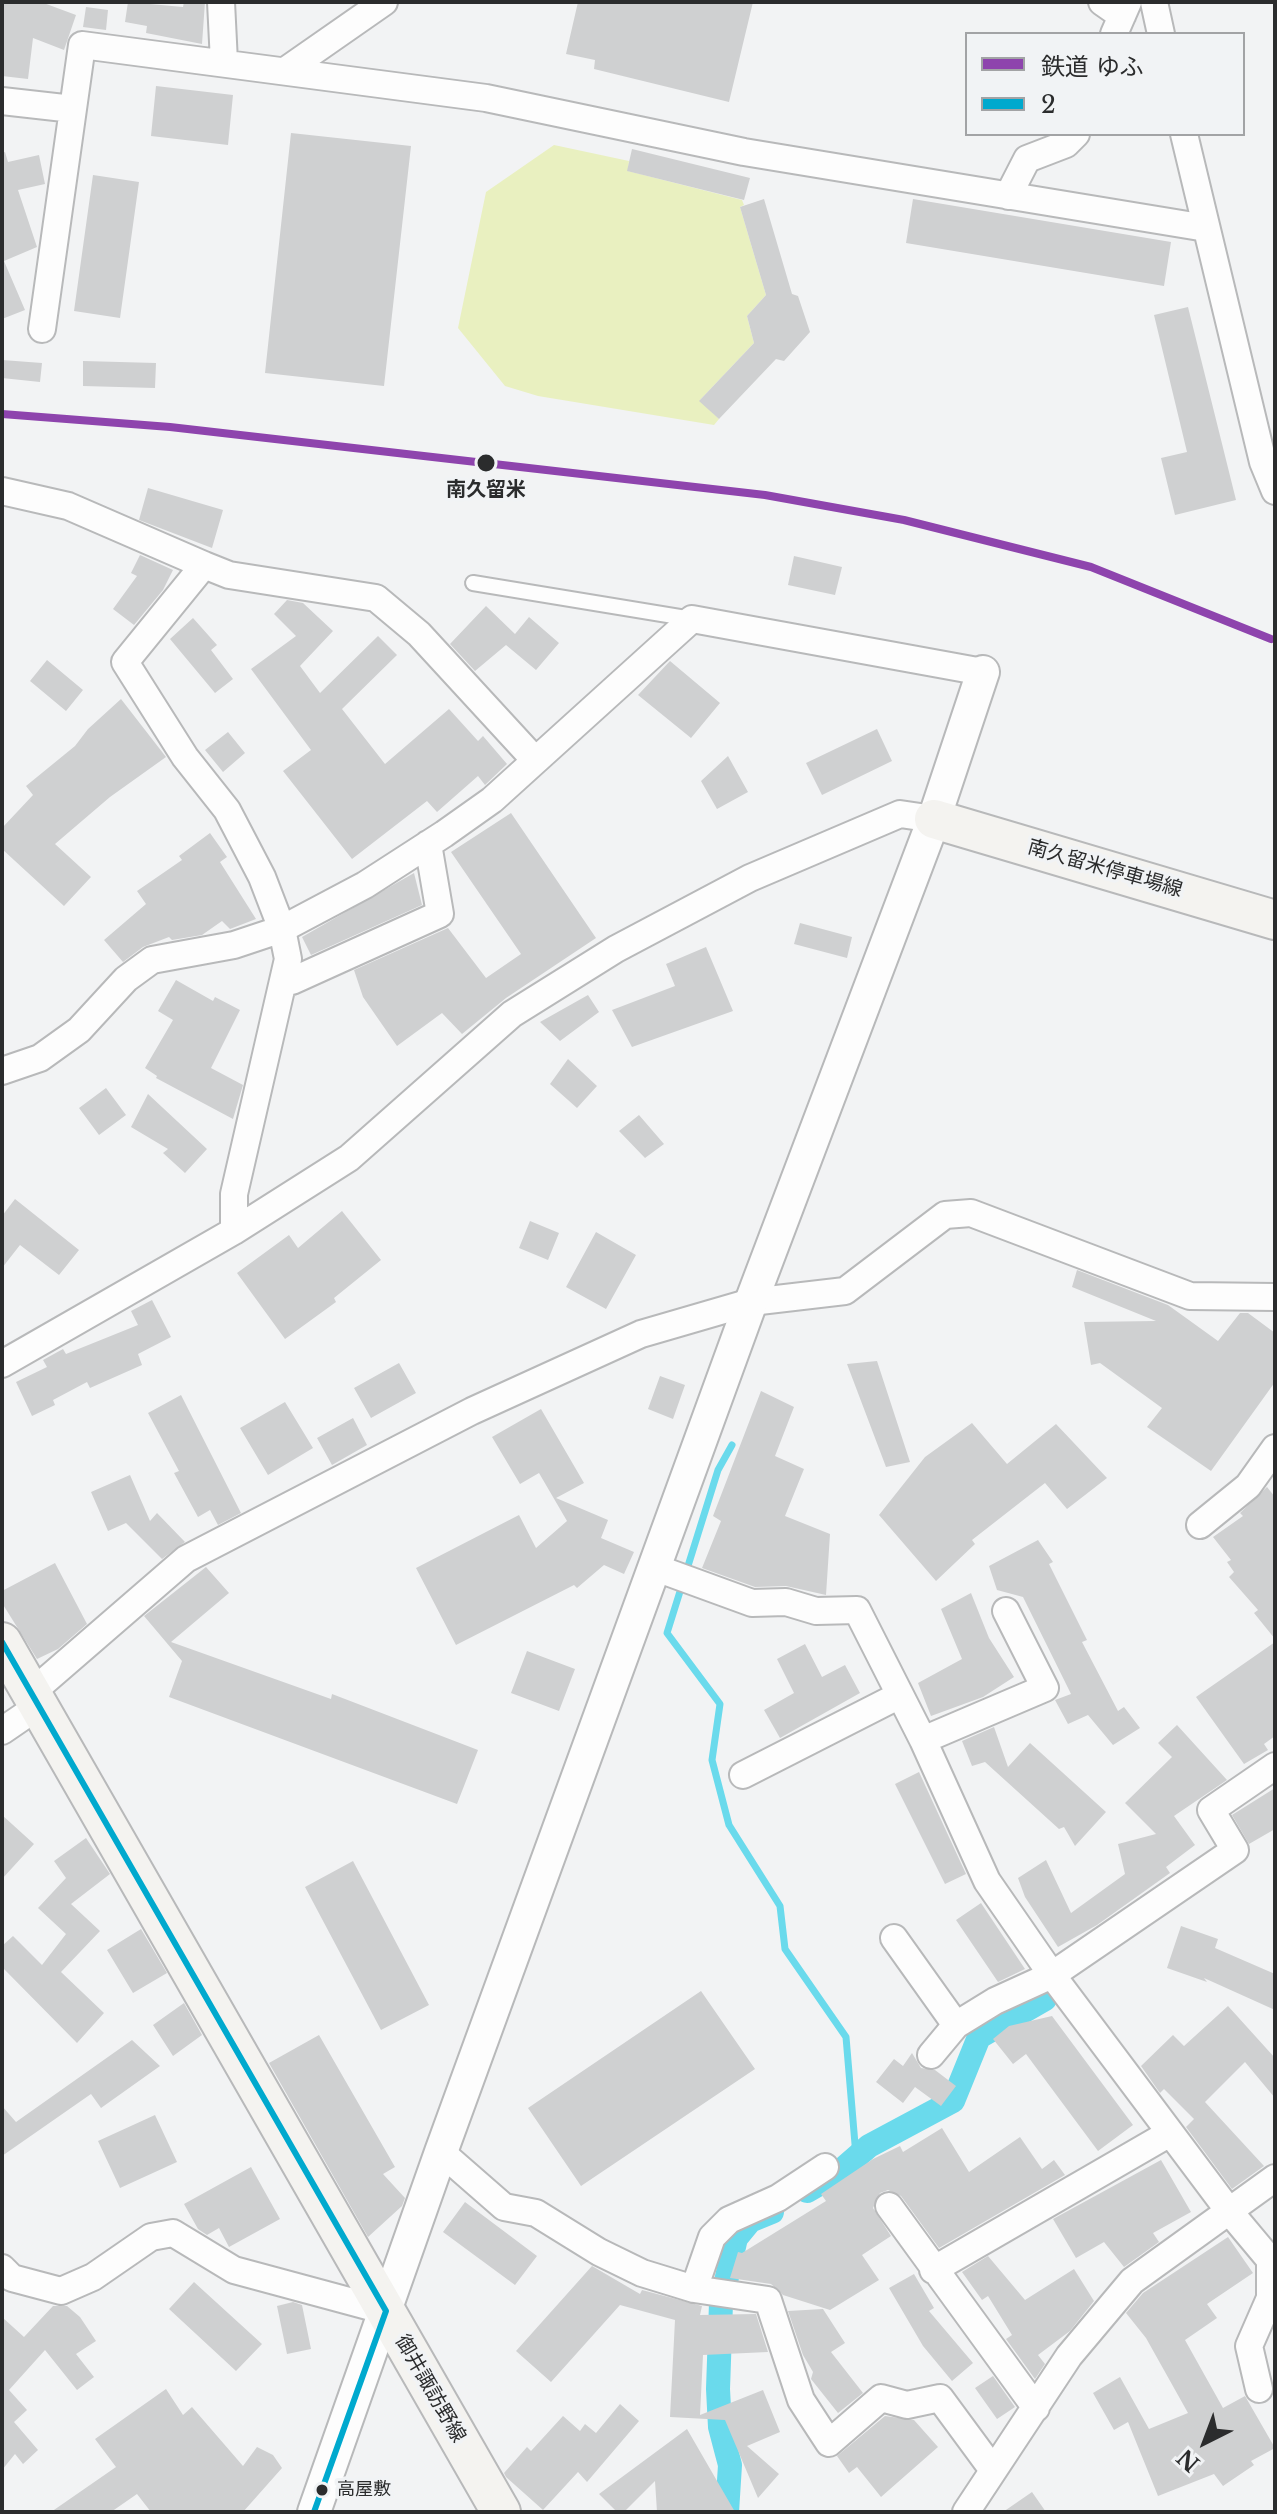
<!DOCTYPE html>
<meta charset="utf-8">
<style>
body{margin:0}
#map{position:relative;width:1277px;height:2514px;overflow:hidden;background:#f2f3f4;font-family:"Libre Baskerville","Noto Sans JP",serif}
canvas{display:block}
.frame{position:absolute;inset:0;border:4px solid #2b2c2d;pointer-events:none}
.legend{position:absolute;left:965px;top:32px;width:280px;height:104px;box-sizing:border-box;background:#f1f3f5;border:2px solid #a2a3a5;margin:0;padding:10px 14px;list-style:none;font-size:24px;color:#2b2c2d}
.legend li{display:flex;align-items:center;gap:16px;height:40px}
.legend b{width:40px;border:2px solid #a2a3a5}
.north{position:absolute;left:1165px;top:2402px;width:80px;height:80px;-webkit-text-stroke:6px #f1f3f5;paint-order:stroke;rotate:222deg;font-size:22px;font-weight:700;line-height:32px;text-align:center;color:#2b2c2d}
.north::after{content:'';display:block;margin:auto;width:28px;height:36px;background:#2b2c2d;clip-path:polygon(50% 0,100% 100%,50% 72%,0 100%)}
</style>
<div id="map">
<canvas width="1277" height="2514"></canvas>
<div class="frame"></div>
<ul class="legend">
<li><b style="height:10px;background:#8e44ad"></b>鉄道 ゆふ</li>
<li><b style="height:10px;background:#00a9ce"></b>2</li>
</ul>
<div class="north">N</div>
</div>
<script>
const g = document.querySelector('canvas').getContext('2d');
g.lineJoin = 'round';
function fill(path, color) { g.fillStyle = color; g.fill(path, 'evenodd'); }
const shape = rows => new Path2D(rows.map(r => 'M' + r).join(''));
function trace(path, color, width, dash) { g.strokeStyle = color; g.lineWidth = width; g.lineCap = dash ? 'butt' : 'round'; g.setLineDash(dash || []); g.stroke(path); }
function drawText(font, color, halo, rows, align = 'center') {
  g.font = font + ' "Libre Baskerville","Noto Sans JP",serif'; g.lineWidth = 7; g.setLineDash([]); g.textBaseline = 'middle'; g.strokeStyle = halo; g.fillStyle = color; for (const [text, x, y, turn = 0] of rows) {
    g.save(); g.translate(x, y); g.rotate((+turn || 0) * Math.PI / 180); g.textAlign = isNaN(turn) ? turn : align; if (halo) g.strokeText(text, 0, 0); g.fillText(text, 0, 0); g.restore();
  }
}
fill(shape([
 [554,145,629,161,628,171,742,200,744,205,740,207,766,295,747,316,754,343,700,400,719,419,714,425,538,396,505,386,458,328,486,192]
]), '#e9f0c0');
trace(shape([
 [732,1445,718,1470,667,1633,720,1704,712,1760,729,1825,780,1906,785,1949,846,2037,856,2156]
]), '#6adaec', 7);
trace(shape([
 [807,2191,838,2173,869,2146,953,2101,979,2037,1045,1999],
 [727,2512,730,2465,720,2427,718,2389,721,2303,736,2238,750,2221,772,2212]
]), '#6adaec', 24);
fill(shape([
 [2,2,41,2,76,15,64,50,33,38,28,79,2,76],
 [128,2,183,7,184,2,205,2,202,44,146,33,147,26,125,22],
 [578,2,753,2,729,102,594,69,595,60,566,54],
 [86,7,108,10,106,30,83,27],
 [156,86,233,95,228,145,151,136],
 [291,133,411,146,384,386,265,373],
 [632,149,750,178,744,200,627,171],
 [5,152,8,162,39,155,45,184,18,190,37,247,4,261,25,310,2,319,2,153],
 [93,175,139,182,120,318,74,311],
 [764,199,792,294,798,296,810,332,784,361,776,359,719,419,699,401,754,343,747,316,766,295,740,207],
 [913,199,1171,242,1164,286,906,243],
 [1188,307,1236,500,1175,515,1161,458,1187,452,1154,315],
 [2,360,42,363,40,382,2,378],
 [83,361,156,363,155,388,83,386],
 [148,488,223,510,212,548,139,520],
 [140,555,173,570,163,590,134,625,113,609,137,576,131,573],
 [794,556,842,567,835,595,788,585],
 [287,600,303,603,333,631,300,666,320,693,378,636,397,655,342,709,385,764,449,709,478,741,483,736,507,764,485,785,478,776,437,812,427,801,352,859,283,771,311,750,251,669,296,636,274,614],
 [486,606,515,634,529,617,559,643,536,670,506,645,475,671,450,644],
 [193,618,217,645,211,650,233,679,215,693,170,639],
 [47,660,83,690,66,711,30,681],
 [670,661,720,703,691,738,638,695],
 [121,699,166,757,110,797,55,844,91,877,64,906,2,849,2,828,33,795,26,786,75,746,88,729],
 [877,729,892,761,822,795,806,763],
 [228,732,245,753,223,772,205,750],
 [728,756,748,792,717,809,701,781],
 [511,813,596,938,506,998,462,1034,442,1013,397,1046,363,997,354,970,448,928,486,978,521,954,451,852],
 [210,833,227,857,220,862,256,919,230,929,222,921,202,935,172,940,169,937,143,947,123,962,104,940,146,904,137,891,182,860,179,856],
 [414,873,422,905,311,955,302,937],
 [800,923,852,937,847,958,794,944],
 [706,947,733,1011,632,1047,612,1010,675,986,666,964],
 [176,980,213,1001,215,997,240,1010,211,1068,243,1085,233,1119,156,1078,157,1076,145,1068,173,1020,158,1011],
 [588,995,599,1012,560,1041,540,1022],
 [568,1059,597,1086,577,1108,550,1084],
 [106,1088,126,1115,99,1135,79,1108],
 [148,1094,207,1149,185,1173,163,1153,168,1149,131,1127],
 [639,1115,664,1144,645,1158,619,1131],
 [15,1199,79,1250,59,1275,20,1245,2,1268,2,1216],
 [342,1211,381,1260,334,1298,336,1302,285,1339,237,1273,289,1235,298,1248],
 [530,1221,559,1233,548,1260,519,1248],
 [596,1232,636,1255,606,1309,566,1287],
 [1077,1270,1168,1305,1218,1341,1240,1313,1248,1313,1275,1333,1275,1382,1211,1471,1147,1427,1162,1408,1100,1363,1091,1365,1084,1322,1156,1321,1072,1287],
 [152,1300,171,1337,138,1354,142,1365,90,1388,87,1382,53,1400,55,1405,32,1416,16,1382,47,1367,43,1360,63,1349,66,1354,138,1325,131,1311],
 [877,1361,910,1462,886,1467,847,1364],
 [399,1363,416,1393,371,1418,354,1388],
 [660,1376,685,1385,673,1419,648,1409],
 [761,1391,794,1407,775,1456,804,1469,785,1516,830,1534,826,1595,786,1586,755,1587,702,1568,721,1521,713,1516],
 [181,1395,241,1513,218,1525,210,1510,198,1517,174,1473,179,1471,148,1413],
 [285,1402,313,1448,268,1475,240,1428],
 [541,1409,584,1483,556,1498,608,1520,601,1538,634,1552,624,1574,604,1565,577,1588,574,1585,456,1645,416,1568,519,1515,536,1548,567,1521,539,1473,520,1484,492,1437],
 [353,1418,367,1445,332,1465,317,1438],
 [972,1423,1007,1464,1056,1424,1107,1478,1067,1509,1045,1483,972,1540,975,1544,936,1581,879,1515,925,1457],
 [130,1475,150,1521,157,1513,185,1542,162,1559,126,1523,108,1531,91,1492],
 [1267,1487,1275,1497,1275,1639,1254,1613,1258,1610,1229,1577,1234,1572,1227,1562,1231,1560,1213,1537,1243,1516,1240,1513],
 [1038,1540,1053,1562,1049,1564,1087,1640,1082,1642,1118,1711,1124,1707,1140,1728,1113,1745,1088,1715,1068,1724,1055,1700,1071,1694,1023,1597,997,1590,989,1566],
 [55,1563,87,1624,58,1649,37,1659,2,1603,2,1591],
 [206,1567,229,1593,171,1642,331,1699,332,1694,478,1750,457,1804,169,1697,182,1661,144,1616],
 [971,1593,989,1638,1014,1677,983,1697,931,1716,918,1683,962,1659,941,1609],
 [1275,1642,1275,1736,1264,1744,1268,1750,1244,1764,1196,1697],
 [805,1644,822,1677,845,1665,860,1693,780,1738,764,1710,794,1693,777,1659],
 [527,1651,575,1669,559,1711,511,1693],
 [1177,1725,1227,1780,1174,1816,1195,1845,1166,1867,1170,1873,1097,1925,1058,1947,1025,1897,1018,1878,1046,1860,1071,1913,1125,1874,1118,1844,1156,1834,1125,1803,1172,1757,1158,1743],
 [994,1727,1008,1767,1030,1743,1106,1812,1075,1846,1064,1827,1059,1829,985,1762,972,1766,962,1741],
 [919,1772,966,1874,945,1884,895,1784],
 [1275,1788,1275,1829,1249,1844,1232,1815],
 [2,1815,34,1844,2,1879],
 [86,1838,110,1874,71,1904,100,1931,61,1972,104,2013,77,2043,2,1967,2,1946,13,1936,42,1965,66,1934,38,1908,66,1878,54,1861],
 [353,1861,429,2005,381,2030,305,1887],
 [981,1903,1025,1969,998,1982,956,1920],
 [1181,1926,1218,1939,1215,1948,1275,1974,1275,2010,1204,1978,1207,1982,1167,1968],
 [141,1929,167,1973,133,1993,107,1950],
 [701,1991,755,2069,581,2186,528,2108],
 [184,2003,202,2035,173,2056,153,2025],
 [1228,2006,1275,2058,1275,2098,1245,2062,1205,2102,1264,2166,1232,2189,1186,2127,1194,2119,1164,2089,1160,2093,1141,2066,1173,2035,1184,2046],
 [1052,2016,1133,2125,1098,2151,1026,2054,1013,2064,993,2039,1009,2026],
 [319,2035,395,2167,383,2174,405,2198,402,2206,368,2237,269,2063],
 [132,2040,160,2066,101,2108,91,2094,2,2156,2,2106,16,2122],
 [912,2053,921,2068,935,2070,956,2086,941,2106,915,2087,903,2103,876,2082,894,2059,903,2066],
 [155,2115,177,2162,120,2188,98,2141],
 [942,2128,969,2172,1020,2137,1042,2169,1054,2160,1065,2175,939,2248,901,2196,888,2190,880,2193,873,2208,891,2236,862,2255,879,2280,830,2310,783,2295,771,2284,730,2278,738,2252,742,2253,826,2201,821,2194,873,2159,900,2146,903,2152],
 [1161,2160,1191,2212,1153,2233,1159,2242,1124,2267,1104,2242,1076,2258,1053,2219],
 [251,2167,280,2219,229,2247,219,2228,207,2235,198,2229,184,2204],
 [465,2202,537,2256,515,2285,443,2232],
 [1228,2237,1253,2273,1207,2304,1217,2318,1185,2340,1223,2408,1245,2396,1275,2448,1251,2461,1254,2465,1223,2486,1214,2474,1158,2496,1128,2422,1114,2430,1093,2393,1120,2377,1149,2429,1188,2413,1146,2338,1126,2313,1143,2293],
 [988,2256,1025,2300,1074,2269,1094,2301,1070,2331,1038,2355,1045,2364,1035,2379,1006,2339,1012,2335,988,2296,982,2300,962,2272],
 [592,2266,640,2294,642,2290,702,2306,700,2315,756,2314,768,2352,703,2355,700,2415,763,2390,780,2432,747,2446,779,2474,758,2498,725,2420,670,2417,675,2320,620,2305,551,2382,516,2351],
 [914,2274,934,2308,929,2311,973,2363,952,2381,923,2346,889,2288],
 [194,2282,262,2344,236,2371,169,2309],
 [293,2302,302,2305,311,2349,287,2354,277,2306],
 [53,2306,67,2306,80,2317,96,2341,76,2354,94,2377,77,2390,45,2350,9,2390,27,2410,14,2422,38,2450,23,2464,15,2454,2,2470,2,2317,24,2337],
 [823,2309,845,2343,831,2352,863,2393,838,2413,811,2379,813,2372,803,2355,788,2311],
 [993,2376,1015,2407,997,2419,975,2388],
 [166,2389,183,2415,192,2407,243,2466,257,2447,273,2455,282,2468,243,2512,151,2512,137,2494,111,2512,51,2512,116,2467,95,2439],
 [620,2404,639,2421,587,2482,578,2472,543,2510,506,2477,504,2473,527,2447,531,2451,563,2416,580,2431,585,2424,596,2433],
 [885,2416,914,2420,938,2447,881,2497,857,2467,849,2473,837,2456],
 [687,2429,735,2512,657,2512,655,2481,624,2512,617,2512,599,2494],
 [1032,2492,1046,2512,1003,2512]
]), '#cfd0d1');
const service = shape([
 [473,583,692,619]
]);
const minor = shape([
 [221,2,224,62],
 [1102,2,1122,16],
 [1154,2,1161,34],
 [1114,34,1128,2],
 [285,71,384,2],
 [2,101,73,109,82,45,486,98,744,152,1206,228],
 [1184,134,1263,462,1275,491],
 [1008,196,1027,159,1066,144,1076,134],
 [42,329,73,109],
 [2,491,68,506,204,565],
 [283,981,292,981,440,914,428,844],
 [2,1071,40,1058,79,1030,126,979,152,960,234,945,282,929,365,885,444,834,492,800,692,619,983,672],
 [234,1231,234,1194,288,959,282,929,262,877,227,810,185,757,125,662,204,565,229,575,376,598,419,634,534,759],
 [2,1364,234,1231,349,1158,512,1014,616,949,750,878,900,814,934,819],
 [1200,1525,1248,1486,1275,1448],
 [656,1568,752,1603,786,1602,816,1611,857,1610,923,1740,987,1881,1052,1975,1229,2211,1270,2260,1270,2298,1249,2346,1259,2389],
 [30,1694,186,1559,472,1411,641,1334,751,1302,845,1291,945,1215,971,1213,1190,1296,1275,1297],
 [2,1731,37,1707],
 [923,1740,1045,1688,1006,1611],
 [743,1775,900,1695],
 [894,1938,956,2025],
 [931,2055,956,2025,995,2001,1052,1975,1235,1850,1211,1810,1275,1766],
 [441,2152,504,2207,536,2213,599,2252,642,2273,694,2289,768,2300,801,2400,829,2443,881,2398,907,2405,940,2398,993,2470],
 [889,2206,1036,2408],
 [2,2268,12,2278,61,2291,93,2277,151,2237,173,2233,234,2270,386,2311],
 [933,2270,1170,2133],
 [694,2289,712,2237,729,2220,778,2198,825,2167],
 [966,2512,1069,2356,1132,2281,1275,2178]
]);
const tertiary = shape([
 [314,2512,441,2152,751,1302,934,819,983,672]
]);
const secondary = shape([
 [934,819,1275,920],
 [2,1642,501,2512]
]);
trace(service, '#b8b9ba', 18);
trace(minor, '#b8b9ba', 30);
trace(tertiary, '#b8b9ba', 36);
trace(secondary, '#b8b9ba', 42);
trace(service, '#fdfdfd', 14);
trace(minor, '#fdfdfd', 26);
trace(tertiary, '#fdfdfd', 32);
trace(secondary, '#f4f3f0', 38);
trace(shape([
 [2,1642,386,2311,314,2512]
]), '#00a9ce', 6);
trace(shape([
 [2,414,170,427,765,495,904,520,1091,567,1271,639]
]), '#8e44ad', 8);
for (const [x, y, r, color] of [
 [486,463,10,"#2b2c2d"],
 [322,2490,7,"#2b2c2d"]
]) { const dot = new Path2D(); dot.arc(x, y, r, 0, 2 * Math.PI); g.fillStyle = color; g.fill(dot); trace(dot, '#f1f3f5', 3); }
drawText('18px', '#2b2c2d', '#f1f3f5', [
 ["高屋敷",337,2490]
], 'left');
drawText('bold 20px', '#2b2c2d', '#f1f3f5', [
 ["南久留米",486,490]
]);
drawText('20px', '#2b2c2d', '#f1f3f5', [
 ["南久留米停車場線",1105,869,16],
 ["御井諏訪野線",430,2389,60]
]);
</script>
